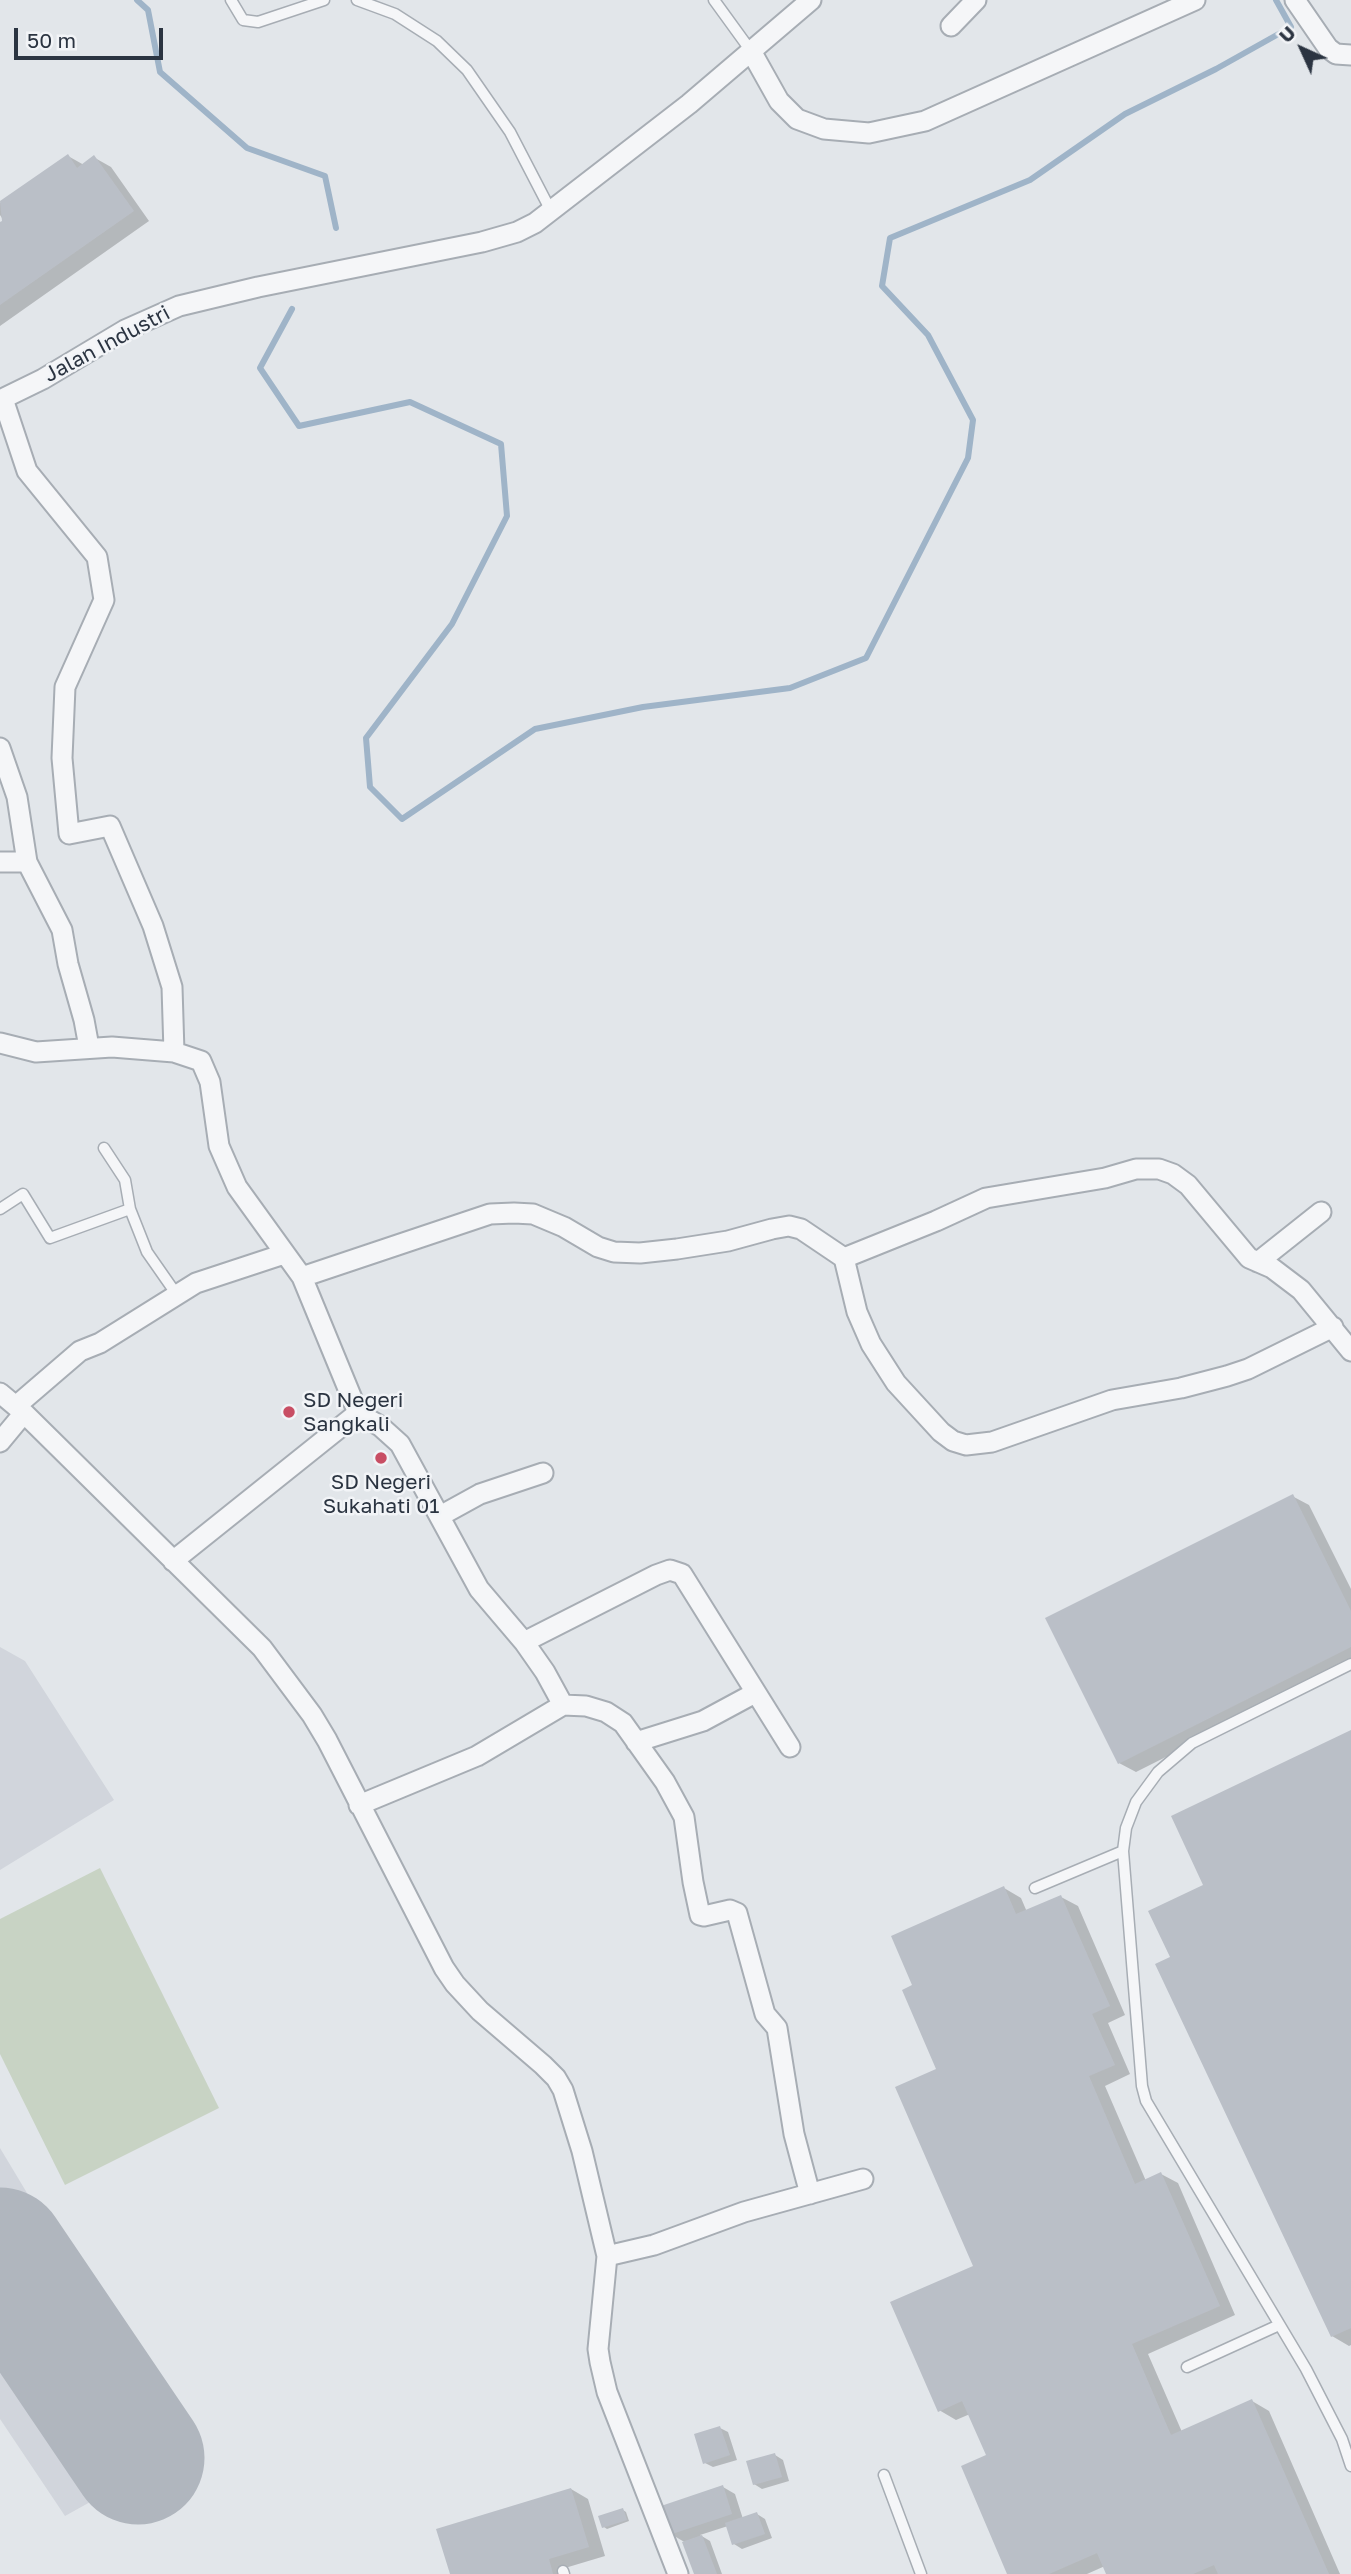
<!DOCTYPE html>
<style>
body{margin:0}
#map{position:relative;width:1351px;height:2574px;overflow:hidden;background:#e2e6ea;font-family:"Golos Text",sans-serif}
canvas{display:block}
.north{position:absolute;left:1267px;top:14px;width:70px;height:70px;-webkit-text-stroke:5px #f2f4f7;paint-order:stroke;rotate:315deg;font-size:19px;font-weight:700;line-height:28px;text-align:center;color:#2b3441}
.north::after{content:'';display:block;margin:auto;width:24px;height:32px;background:#2b3441;clip-path:polygon(50% 0,100% 100%,50% 72%,0 100%)}
.scale{position:absolute;left:14px;top:28px;width:149px;height:32px;box-sizing:border-box;border:4px solid #2b3441;border-top:0;padding-left:9px;font-size:21px;line-height:24px;white-space:nowrap;color:#2b3441;-webkit-text-stroke:5px #f2f4f7;paint-order:stroke}
</style>
<div id="map">
<canvas width="1351" height="2574"></canvas>
<div class="north">U</div>
<div class="scale">50 m</div>
</div>
<script>
const g = document.querySelector('canvas').getContext('2d');
g.lineJoin = 'round';
function fill(path, color) { g.fillStyle = color; g.fill(path, 'evenodd'); }
const shape = rows => new Path2D(rows.map(r => 'M' + r).join(''));
function trace(path, color, width, dash) { g.strokeStyle = color; g.lineWidth = width; g.lineCap = dash ? 'butt' : 'round'; g.setLineDash(dash || []); g.stroke(path); }
function drawText(font, color, halo, rows, align = 'center') {
  g.font = font + ' "Golos Text",sans-serif'; g.lineWidth = 5; g.setLineDash([]); g.textBaseline = 'middle'; g.strokeStyle = halo; g.fillStyle = color; for (const [text, x, y, turn = 0] of rows) {
    g.save(); g.translate(x, y); g.rotate((+turn || 0) * Math.PI / 180); g.textAlign = isNaN(turn) ? turn : align; if (halo) g.strokeText(text, 0, 0); g.fillText(text, 0, 0); g.restore();
  }
}
fill(shape([
 [0,1647,25,1661,114,1800,0,1870],
 [0,2148,182,2451,65,2516,0,2419]
]), '#d1d5dc');
fill(shape([
 [100,1868,219,2108,65,2185,0,2054,0,1919]
]), '#c8d3c4');
fill(shape([
 [68,156,84,165,95,158,111,167,149,221,0,326,0,224,4,221,0,215,0,203],
 [1292,1496,1309,1505,1351,1589,1351,1664,1136,1772,1119,1763],
 [1351,1732,1351,2345,1349,2346,1332,2336,1172,1958,1206,1886],
 [1004,1888,1021,1898,1027,1912,1061,1897,1078,1906,1125,2015,1108,2023,1130,2074,1105,2086,1146,2181,1161,2174,1178,2183,1235,2315,1148,2354,1182,2432,1252,2401,1269,2411,1340,2574,1108,2574,1105,2566,1087,2574,1009,2574,988,2456,970,2414,956,2420,939,2410,975,2267,939,2070,914,1986],
 [720,2428,728,2432,737,2460,713,2467,705,2463],
 [775,2455,783,2460,789,2481,762,2489,754,2484],
 [723,2487,735,2494,743,2519,757,2514,765,2519,772,2538,742,2549,734,2544,728,2526,700,2535,710,2541,722,2574,696,2574,686,2543,671,2534],
 [571,2489,588,2499,605,2556,565,2568,566,2574,451,2574],
 [623,2510,626,2512,629,2521,607,2529,604,2527]
]), '#0003');
trace(shape([
 [137,0,148,10,160,72,247,148,325,176,336,228],
 [292,309,260,368,299,426,410,402,501,444,507,516,452,624,366,738,370,787,402,819,535,729,643,707,790,688,866,658,968,458,973,420,928,335,882,286,890,238,1030,180,1125,114,1216,69,1291,27,1276,0]
]), '#9fb4c8', 6);
trace(shape([
 [0,2254,138,2458]
]), '#b0b6be', 133);
fill(shape([
 [68,154,77,168,94,155,134,211,0,305,0,222,2,221,0,201],
 [1293,1494,1351,1611,1351,1647,1118,1764,1045,1618],
 [1351,1730,1351,2328,1331,2337,1155,1964,1170,1957,1148,1911,1203,1885,1171,1816],
 [1004,1886,1016,1914,1061,1895,1110,2006,1092,2014,1115,2065,1089,2076,1135,2184,1161,2172,1220,2306,1132,2344,1171,2435,1252,2399,1329,2574,1218,2574,1214,2565,1193,2574,1106,2574,1097,2553,1049,2574,1007,2574,961,2466,986,2455,962,2401,938,2412,890,2302,973,2266,895,2087,936,2069,902,1990,912,1985,891,1936],
 [720,2426,730,2455,703,2464,694,2434],
 [775,2453,782,2477,753,2485,746,2461],
 [723,2485,732,2514,669,2535,661,2506],
 [571,2488,589,2547,549,2559,553,2574,450,2574,436,2529],
 [623,2508,627,2520,602,2528,598,2516],
 [757,2512,765,2534,732,2545,725,2523],
 [702,2535,717,2574,694,2574,682,2542]
]), '#babfc7');
const lane = shape([
 [231,0,243,20,258,22,324,0],
 [357,0,395,14,437,41,467,70,510,132,551,211],
 [714,0,751,51],
 [104,1148,125,1180,130,1209,147,1252,177,1295],
 [0,1209,23,1194,50,1238,130,1209],
 [1351,1664,1192,1743,1158,1772,1136,1802,1126,1828,1123,1851,1142,2086,1146,2101,1306,2369,1342,2439,1351,2466],
 [1035,1888,1123,1851],
 [1187,2367,1279,2325],
 [884,2475,921,2574],
 [563,2571,564,2574]
]);
const street = shape([
 [1295,0,1328,48,1336,54,1351,55],
 [951,26,976,0],
 [751,51,779,101,797,119,824,129,869,133,925,121,1195,0],
 [3,399,27,471,97,557,104,600,65,687,62,758,69,834,110,826,153,926,172,987,174,1052],
 [0,400,43,379,125,330,179,306,258,287,482,242,517,232,535,223,689,104,811,0],
 [0,748,17,797,27,862,0,862],
 [27,862,62,930,68,964,84,1020,89,1047],
 [0,1043,36,1052,112,1047,174,1052,201,1061,210,1082,219,1146,237,1187,302,1277,358,1413,173,1561],
 [844,1258,857,1312,871,1344,896,1383,941,1432,953,1441,966,1445,992,1442,1112,1400,1181,1388,1227,1376,1248,1369,1333,1327],
 [1258,1262,1321,1212],
 [302,1277,490,1214,514,1213,533,1214,564,1227,598,1247,614,1252,640,1253,677,1249,728,1241,772,1229,789,1226,801,1229,844,1258,936,1221,986,1198,1105,1178,1136,1169,1159,1169,1173,1174,1188,1185,1249,1258,1272,1268,1301,1290,1351,1351],
 [0,1393,24,1413,262,1648,312,1715,327,1740,444,1968,455,1984,480,2011,543,2065,556,2078,563,2090,582,2151,607,2256,598,2349,600,2362,607,2392,678,2574],
 [16,1406,80,1351,100,1343,196,1283,284,1254],
 [358,1413,380,1426,400,1444,479,1589,524,1642,545,1672,563,1705,586,1706,606,1712,623,1723,665,1782,684,1817,693,1882,700,1915,704,1916,730,1910,737,1913,765,2014,777,2028,794,2134,810,2194],
 [0,1442,24,1413],
 [440,1516,480,1494,543,1473],
 [524,1642,656,1575,670,1570,682,1574,790,1747],
 [636,1742,703,1721,755,1693],
 [359,1805,477,1756,563,1705],
 [607,2256,654,2245,744,2212,863,2179]
]);
trace(lane, '#a7adb4', 13);
trace(street, '#a7adb4', 23);
trace(lane, '#f5f6f8', 10);
trace(street, '#f5f6f8', 19);
for (const [x, y, r, color] of [
 [289,1412,7,"#c84e64"],
 [381,1458,7,"#c84e64"]
]) { const dot = new Path2D(); dot.arc(x, y, r, 0, 2 * Math.PI); g.fillStyle = color; g.fill(dot); trace(dot, '#f2f4f7', 2.5); }
drawText('21px', '#2b3441', '#f2f4f7', [
 ["Jalan Industri",107,344,-28]
]);
drawText('21px', '#2b3441', '#f2f4f7', [
 ["SD Negeri",303,1400],
 ["Sangkali",303,1424],
 ["SD Negeri",381,1482,"center"],
 ["Sukahati 01",381,1506,"center"]
], 'left');
</script>
